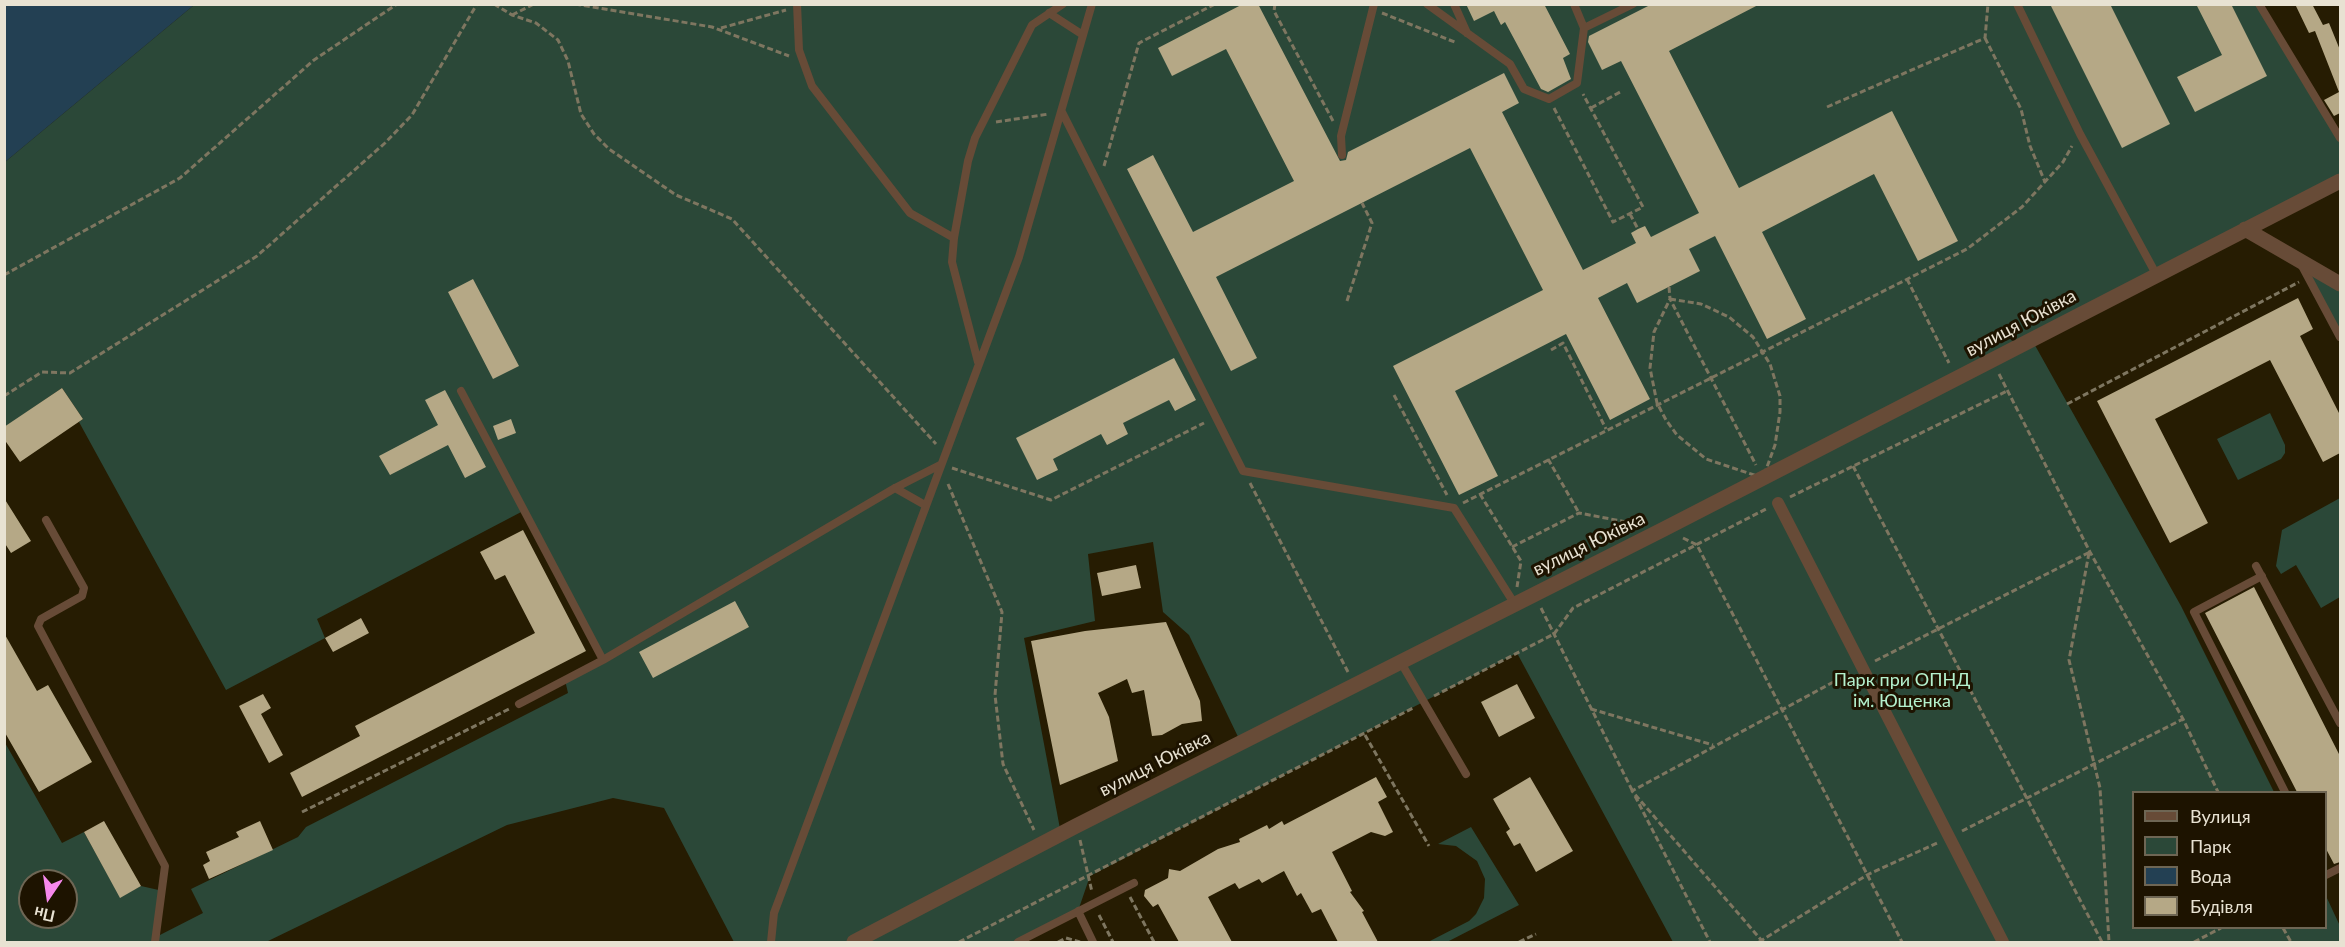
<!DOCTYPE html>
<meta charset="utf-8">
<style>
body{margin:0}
#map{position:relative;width:2345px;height:947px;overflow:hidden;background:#261c02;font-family:Lato,sans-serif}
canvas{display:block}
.frame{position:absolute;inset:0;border:6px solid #e8e2d2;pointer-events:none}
.legend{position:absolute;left:2132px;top:791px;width:195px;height:138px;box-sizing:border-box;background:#1d1300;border:2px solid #6e6654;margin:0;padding:8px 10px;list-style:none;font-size:18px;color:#e8e2d2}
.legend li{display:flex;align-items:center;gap:12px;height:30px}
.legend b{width:30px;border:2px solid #6e6654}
.north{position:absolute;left:18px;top:869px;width:60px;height:60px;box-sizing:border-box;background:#1d1300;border:2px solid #6e6654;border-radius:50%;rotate:193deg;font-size:16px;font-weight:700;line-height:24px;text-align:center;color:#e8e2d2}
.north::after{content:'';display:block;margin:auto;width:21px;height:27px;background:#f788ec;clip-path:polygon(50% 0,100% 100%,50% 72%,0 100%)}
</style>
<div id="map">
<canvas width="2345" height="947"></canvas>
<div class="frame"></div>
<ul class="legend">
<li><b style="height:8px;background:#674b37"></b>Вулиця</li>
<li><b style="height:16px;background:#2b4838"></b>Парк</li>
<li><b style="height:16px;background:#234053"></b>Вода</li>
<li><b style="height:16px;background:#b5a886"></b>Будівля</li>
</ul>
<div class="north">Пн</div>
</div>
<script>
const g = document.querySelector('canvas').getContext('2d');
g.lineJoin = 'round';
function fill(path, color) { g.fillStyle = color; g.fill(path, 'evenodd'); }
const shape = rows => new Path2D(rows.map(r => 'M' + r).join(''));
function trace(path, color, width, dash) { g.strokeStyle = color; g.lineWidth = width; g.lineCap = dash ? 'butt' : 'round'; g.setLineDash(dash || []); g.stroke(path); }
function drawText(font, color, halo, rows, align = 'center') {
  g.font = font + ' Lato,sans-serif'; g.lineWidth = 6; g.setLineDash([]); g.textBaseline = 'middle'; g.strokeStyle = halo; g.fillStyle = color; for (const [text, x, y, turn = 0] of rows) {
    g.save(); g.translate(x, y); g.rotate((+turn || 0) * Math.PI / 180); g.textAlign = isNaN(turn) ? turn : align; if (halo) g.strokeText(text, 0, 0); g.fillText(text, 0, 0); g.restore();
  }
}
fill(shape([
 [194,5,2259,5,2340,138,2340,181,2032,340,2181,606,2274,792,2134,792,2134,928,2326,928,2326,896,2340,926,2340,942,1673,942,1517,653,1090,876,1078,911,1018,942,734,942,664,808,613,798,507,825,266,942,5,942,4,741,62,843,84,832,120,897,141,886,163,891,156,937,203,913,191,889,298,837,306,827,568,693,565,680,603,660,525,510,317,619,325,638,226,690,79,422,83,419,62,388,5,427,5,162],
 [1153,542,1163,612,1189,635,1241,743,1061,834,1024,638,1095,621,1088,554],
 [30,881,66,881,66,917,30,917],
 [2298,259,2340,284,2340,337],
 [2270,413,2285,445,2285,453,2281,459,2238,480,2217,439],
 [2340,498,2340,597,2321,608,2296,565,2281,574,2276,566,2282,530],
 [1471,827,1519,905,1447,942,1428,942,1469,921,1476,914,1484,898,1485,879,1477,861,1456,846,1438,844]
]), '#2b4838');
fill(shape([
 [5,4,194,4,194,5,5,162]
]), '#234053');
fill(shape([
 [1243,4,1258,4,1340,161,1346,160,1348,152,1504,73,1519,103,1502,112,1583,270,1636,243,1631,233,1638,229,1645,226,1651,237,1699,213,1621,61,1602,70,1588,42,1589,36,1652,4,1760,4,1669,51,1739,188,1892,111,1958,241,1918,261,1874,174,1762,232,1806,319,1767,339,1715,236,1689,249,1700,271,1637,303,1627,283,1598,298,1650,399,1610,420,1566,334,1455,391,1498,476,1459,495,1393,366,1543,290,1470,148,1216,277,1257,358,1231,371,1127,169,1153,155,1193,232,1294,181,1226,49,1172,76,1158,48],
 [1466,4,1544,4,1570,54,1563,58,1571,79,1548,92,1541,89,1505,22,1501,25,1494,11,1474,21],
 [2050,4,2110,4,2170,124,2122,148],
 [2196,4,2231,4,2267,76,2195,112,2177,77,2222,55],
 [2295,4,2312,4,2323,25,2329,23,2340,50,2340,113,2334,116,2324,100,2339,92,2315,31,2309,33],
 [473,279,519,366,493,379,448,292],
 [2298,298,2313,329,2300,336,2340,415,2340,453,2323,462,2270,360,2155,419,2208,523,2170,543,2097,401],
 [1174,358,1196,400,1175,411,1169,400,1123,423,1128,434,1107,445,1101,434,1053,459,1058,470,1037,480,1016,438],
 [62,388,83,419,20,462,4,439,4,427],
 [445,390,486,467,465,478,448,445,390,475,379,456,438,425,425,400],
 [511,419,516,433,498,440,493,426],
 [4,498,31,541,11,553,4,542],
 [523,530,586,651,302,797,290,773,360,736,355,726,535,633,505,575,495,580,480,552],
 [1136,565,1141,588,1102,596,1097,573],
 [2254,587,2340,756,2340,862,2334,864,2325,847,2325,792,2297,792,2205,613],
 [735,601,749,627,653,678,639,652],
 [361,618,369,633,333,652,325,638],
 [1166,622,1200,701,1202,721,1182,724,1162,735,1152,736,1144,690,1132,693,1127,679,1098,693,1109,717,1118,761,1060,785,1031,641,1085,631],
 [4,633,37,691,48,685,92,762,39,792,4,731],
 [1517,684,1535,718,1499,737,1481,702],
 [263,694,271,708,261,714,283,755,269,763,239,706],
 [1376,777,1387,797,1378,802,1393,832,1385,836,1371,832,1332,852,1352,891,1350,892,1364,911,1362,912,1378,942,1338,942,1321,909,1312,913,1301,893,1297,896,1284,871,1262,883,1259,879,1239,889,1235,883,1208,897,1232,942,1179,942,1158,904,1153,907,1144,896,1145,890,1168,878,1169,869,1180,871,1218,849,1240,842,1239,839,1267,825,1269,829,1282,821,1284,825],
 [1530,777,1573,851,1536,872,1520,843,1514,846,1506,832,1510,829,1493,799],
 [104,821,141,886,120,898,84,832],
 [260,821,273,850,209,879,203,865,210,861,206,852,239,837,236,832]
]), '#b5a886');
trace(shape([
 [494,4,512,15,536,23,558,40,568,61,581,114,594,134,609,149,676,195,732,219,936,444],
 [575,4,712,27,789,56],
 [1275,4,1274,11,1333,121],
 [1382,13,1457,43],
 [512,15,534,4],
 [721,28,786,10],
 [1985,38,2021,109,2030,146,2045,182],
 [1827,107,1985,38,1988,4],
 [1554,108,1613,222,1643,207,1583,94],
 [1591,108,1622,91],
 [996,122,1049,114],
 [1104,166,1139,43,1215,4],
 [1630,214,1638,229],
 [4,275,180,178,314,60,397,4],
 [1907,279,1949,363],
 [1669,287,1670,299,1756,465],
 [1670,299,1701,304,1729,317,1753,337,1770,364,1780,396,1780,412,1775,445,1763,478,1706,459,1677,435,1666,420,1657,403,1650,368,1654,332,1670,299],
 [1347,301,1372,223,1362,203],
 [1551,350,1563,343,1606,429],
 [1999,374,2090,552,2183,719,2218,792],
 [1394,395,1447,495],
 [4,396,42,372,70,373,257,256,385,143,412,115,477,4],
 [2067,404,2299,282],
 [1548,459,1579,513],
 [1853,466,2102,942],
 [952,468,1051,500,1204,423],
 [1250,483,1348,672],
 [948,484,1002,612,995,695,1003,764,1034,830],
 [1480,494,1521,561,1517,587],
 [1790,497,2007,391],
 [1463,503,1967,249,2022,207,2063,162,2072,146],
 [1683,538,1697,545,1902,942],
 [1512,547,1579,513,1637,524],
 [2089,553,2069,660,2100,788,2109,942],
 [1541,608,1632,790],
 [1875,661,2090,552],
 [1434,696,1554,634,1573,608,1766,509],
 [1591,709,1713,745],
 [1365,735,1429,846],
 [1635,796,1710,942],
 [302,812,509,709],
 [1962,831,2183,719],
 [1080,840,1092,892],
 [1130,897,1154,942],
 [1099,915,1113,942],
 [2283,928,2291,942],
 [959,942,1413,708],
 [1058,942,1066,938,1080,942],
 [1519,942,1536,934],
 [1759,942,1867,875,1937,843],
 [1763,942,1632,791,1850,673],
 [2194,942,2221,928]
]), '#7e7660', 3, [6, 3]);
trace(shape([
 [797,4,799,50,812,86,910,213,954,238],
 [1427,4,1510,64,1524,89,1549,99,1577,83,1584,28],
 [1454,4,1467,33],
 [1574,4,1584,28,1633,4],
 [2017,4,2080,134,2156,274],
 [2259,4,2340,138],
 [1049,13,1083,35],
 [1062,112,1243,471,1454,508,1514,603],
 [1342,155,1341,136,1374,4],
 [2301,264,2340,337],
 [978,362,952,262,954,238,968,161,975,138,1032,25,1063,4],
 [461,391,603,660],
 [895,488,925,505],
 [46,520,84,588,82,596,41,619,38,626,165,866,155,942],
 [2256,566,2340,723],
 [2262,576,2194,612,2285,792],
 [1400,661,1466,774],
 [519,704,603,660,895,488,940,465],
 [2326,875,2340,868],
 [1078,911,1093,942],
 [771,942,774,913,1019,257,1092,4],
 [1018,942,1134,883]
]), '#674b37', 8);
trace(shape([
 [1778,503,2003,942]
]), '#674b37', 12);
trace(shape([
 [2245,229,2340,284],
 [854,942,1076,826,1664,529,2340,181]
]), '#674b37', 15);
drawText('18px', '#e8e2d2', '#1d1300', [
 ["вулиця Юківка",2021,323,-28],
 ["вулиця Юківка",1589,544,-26],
 ["вулиця Юківка",1155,764,-27]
]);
drawText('18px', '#b4f1cd', '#1d1300', [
 ["Парк при ОПНД",1902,680],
 ["ім. Ющенка",1902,701]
]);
</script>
